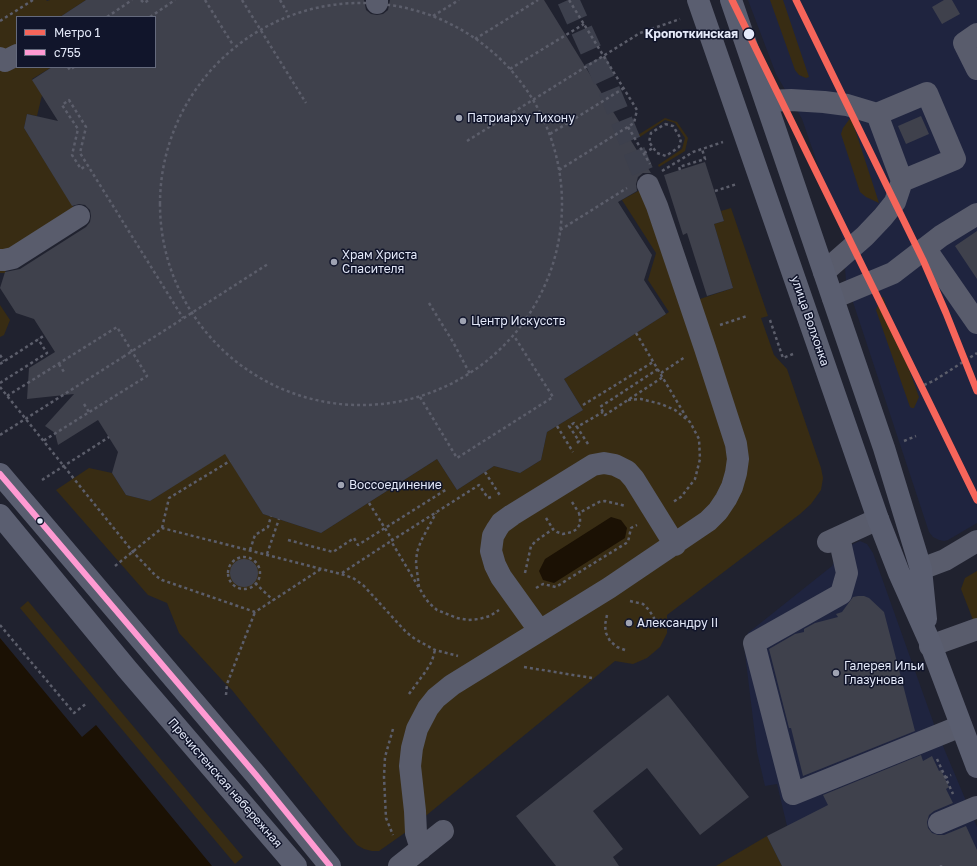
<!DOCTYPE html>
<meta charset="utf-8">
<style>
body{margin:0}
#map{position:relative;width:977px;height:866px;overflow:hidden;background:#20222f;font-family:"Golos Text",sans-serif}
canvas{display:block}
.legend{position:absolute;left:16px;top:16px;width:140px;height:52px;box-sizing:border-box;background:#11152b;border:1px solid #656a7d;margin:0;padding:5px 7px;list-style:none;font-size:12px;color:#e4e9f9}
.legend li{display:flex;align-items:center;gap:8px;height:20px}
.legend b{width:20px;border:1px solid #656a7d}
</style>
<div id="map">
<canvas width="977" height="866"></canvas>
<ul class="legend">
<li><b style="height:5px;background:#f6655a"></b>Метро 1</li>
<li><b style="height:5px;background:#ff9ad2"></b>с755</li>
</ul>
</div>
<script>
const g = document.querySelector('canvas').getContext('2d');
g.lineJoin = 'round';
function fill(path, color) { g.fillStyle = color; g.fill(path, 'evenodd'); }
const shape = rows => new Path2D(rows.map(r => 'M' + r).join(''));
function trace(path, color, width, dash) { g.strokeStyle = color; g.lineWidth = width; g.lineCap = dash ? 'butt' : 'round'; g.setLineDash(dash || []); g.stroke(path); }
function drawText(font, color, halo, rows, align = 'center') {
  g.font = font + ' "Golos Text",sans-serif'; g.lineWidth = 3; g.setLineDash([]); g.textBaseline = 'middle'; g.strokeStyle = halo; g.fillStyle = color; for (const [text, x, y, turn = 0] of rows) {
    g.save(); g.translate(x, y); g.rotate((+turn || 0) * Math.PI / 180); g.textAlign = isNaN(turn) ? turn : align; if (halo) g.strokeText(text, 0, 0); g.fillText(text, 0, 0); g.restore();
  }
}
fill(shape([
 [748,0,977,0,977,523,948,540,944,541,939,540,933,537,929,532,846,281,843,241,839,226,802,119,776,74],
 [860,541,867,544,873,553,935,727,977,827,977,866,716,866,787,826,777,784,765,786,757,752,744,645,748,633,832,566,836,558,853,544]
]), '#1f243f');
fill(shape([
 [0,0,46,0,47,1,50,0,86,0,60,17,17,17,17,67,52,67,32,79,42,95,37,116,27,114,24,128,74,208,6,270,5,273,0,273],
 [770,0,783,0,809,77,806,78,799,75,795,70],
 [851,117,879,203,866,197,860,192,841,134,843,128],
 [665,118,677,122,688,138,685,151,659,167,658,165,682,149,685,138,675,123,665,120,640,137,638,135],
 [640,190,682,305,733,288,714,224,724,221,721,211,731,208,768,316,761,318,774,355,787,369,821,468,823,478,821,490,811,504,800,514,667,615,667,633,660,647,647,658,633,664,615,661,406,832,379,851,372,851,364,849,357,845,343,829,232,690,222,680,179,633,167,603,148,595,56,490,89,468,112,473,126,495,150,501,225,453,263,514,321,533,437,459,457,490,494,466,520,473,541,460,547,432,583,410,564,379,669,312,648,280,656,253,622,200],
 [883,297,919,397,914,408,912,408,910,407,876,310,881,298],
 [0,305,10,320,4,335,0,337],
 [977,571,977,630,961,589,965,578],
 [28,601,243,857,235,864,20,608],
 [767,836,782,866,716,866]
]), '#382c13');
fill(shape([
 [611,517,621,520,627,528,625,538,554,583,543,580,539,571,545,559],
 [0,638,82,737,96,725,212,866,0,866]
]), '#1b1104');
fill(shape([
 [86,0,364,0,366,10,371,14,377,15,383,14,388,10,390,0,544,0,651,173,643,173,638,177,636,184,637,191,618,202,652,255,644,280,666,314,564,379,583,410,547,432,541,460,520,473,494,466,457,490,437,459,321,533,263,514,225,454,150,501,126,495,112,473,118,452,98,420,58,445,55,433,45,426,74,394,27,399,29,368,55,352,34,319,16,313,0,288,5,272,20,269,86,227,90,222,91,216,90,210,85,205,79,204,72,206,24,128,27,114,58,121,32,80,52,67,155,67,155,17,60,17],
 [944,0,952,0,960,14,942,24,932,7],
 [921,116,929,134,906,144,898,126],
 [705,162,724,221,714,224,733,288,707,296,687,233,683,235,664,175],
 [977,231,977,279,955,246],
 '230 573a14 14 0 1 1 28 0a14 14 0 1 1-28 0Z',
 [858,596,864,596,869,598,884,612,915,731,803,776,791,728,789,728,769,649,795,634,804,632,804,629,815,623,838,617,836,614,842,612,853,597],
 [668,695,749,797,700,835,647,768,593,811,623,849,613,857,619,866,556,866,516,816],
 [921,755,923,761,932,756,939,771,941,770,949,787,946,789,953,803,934,811,929,815,927,822,928,828,932,833,938,835,944,835,966,826,977,850,977,866,782,866,767,836,828,805,823,795]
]), '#3f414c');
trace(shape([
 [568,0,609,90,648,185]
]), '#3d404d', 22, [22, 11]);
trace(shape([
 [141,0,144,3,149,0],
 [205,0,233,45],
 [242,0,306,103],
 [280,0,287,12],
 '160 204a201 201 0 1 1 402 0a201 201 0 1 1-402 0Z',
 [433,16,459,0],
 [107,17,132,0],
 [150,17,175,0],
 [0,21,33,0],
 [475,39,538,0],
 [68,67,70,70,74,67],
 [510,69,584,24],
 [665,124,673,126,681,139,679,147,666,156,657,153,649,142,651,133,665,124],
 [628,127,650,164],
 [550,134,624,88],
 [467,141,640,33,680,19],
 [644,153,653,148],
 [84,167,81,169,72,155,78,129,62,105,69,100,86,127,80,153,183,318],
 [559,170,634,123,637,110,569,0],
 [680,170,679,167,705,159,702,149],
 [662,171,693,152,723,142],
 [715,191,737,184],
 [560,230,627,188],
 [429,303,453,342,470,374],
 [770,320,783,358,793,354],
 [720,325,747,316],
 [636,333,688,420],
 [0,355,4,361],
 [123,357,268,264],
 [0,364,45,335],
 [59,364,64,372],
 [658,369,600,407,605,415,663,377],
 [661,373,685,357],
 [0,383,47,353,38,339],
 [924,385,935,380,977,353],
 [0,387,133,552,156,576,162,580,255,612,321,569],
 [7,396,117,327,147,376,43,441],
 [420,397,457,458,553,397,514,336],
 [628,400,641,399,661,404,675,410,690,422,699,439,700,459,695,479,681,497,673,502],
 [84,404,89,412],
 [583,405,653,362],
 [557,426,573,452],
 [904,441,916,436],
 [577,443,579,441,569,426,574,423,577,427],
 [588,444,577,427,603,412],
 [485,472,501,497],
 [42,480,109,437],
 [491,497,488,498,479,485,391,541,424,596,429,603,437,610,457,618,468,620,479,619,490,616,499,610],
 [572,502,579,513],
 [369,503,393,541],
 [546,518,553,529],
 [162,528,169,498,230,461],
 [288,540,333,552,354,538,358,545,447,489],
 [250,550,255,535,268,527,271,516],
 [267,554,279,519],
 '228 573a16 16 0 1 1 32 0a16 16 0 1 1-32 0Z',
 [115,566,162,528,341,574,353,578,364,586,406,632,415,639,435,650,458,656],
 [342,573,391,541],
 [525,573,531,546,536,541,553,529,557,532,563,534,572,532,577,529,580,524,580,518,579,513,599,502,605,501,626,506],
 [255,583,273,600],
 [419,587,416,563,417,552,421,541,436,513],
 [536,588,543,584,556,587,573,576,628,542,631,528,637,525],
 [630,601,643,604,649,610,654,618,655,626],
 [607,615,605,625,606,633,610,641,617,647,625,650],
 [0,625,74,713,87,703],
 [524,667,592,678],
 [409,694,426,671,432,661,435,650],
 [226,695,227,684,255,612],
 [393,729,385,757,384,777,386,818,393,835],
 [937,759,953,794],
 [945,778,951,775],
 [941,865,941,866]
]), '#5c5e6b', 2.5, [3, 3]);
trace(shape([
 [377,3,377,0],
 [977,34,964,43,977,69],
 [0,58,5,61,17,55],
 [766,101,791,100,824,102,847,105,877,114,902,181,895,202,883,217,865,236,824,272],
 [877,114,927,93,955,159,902,181],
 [925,248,977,323],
 [0,260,4,260,13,258,79,216],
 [833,298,893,273,941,236,977,214],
 [839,537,847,573,841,594,754,643,793,794,961,726],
 [828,542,878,519],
 [921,569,945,560,977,541],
 [539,630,501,577,495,565,491,551,493,536,497,529,501,523,512,515,593,465,604,463,615,465,627,471,634,479,675,545],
 [930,646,977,629],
 [939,823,977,807],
 [421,849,416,833,415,811,410,766,412,748,417,729,428,708,436,698,452,685,609,588,708,521,718,511,726,499,732,487,736,473,738,459,736,444,705,348,657,206,648,185],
 [399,866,443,831]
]), '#595c6c', 22);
trace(shape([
 [698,0,878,519,899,573,929,640,977,767],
 [731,0,884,448,921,569,926,619],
 [0,474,256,775,330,866],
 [0,515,127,669,296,866]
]), '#5a5e70', 22);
trace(shape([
 [0,435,123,357]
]), '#5c5e6b', 2.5, [3, 3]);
trace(shape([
 [0,474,256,775,330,866]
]), '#ff9ad2', 6);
trace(shape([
 [732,0,977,500],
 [796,0,923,260,946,313,977,391]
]), '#f6655a', 7);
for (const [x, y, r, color] of [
 [749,34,6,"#e4e9f9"],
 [459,118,4,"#9fa3b2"],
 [334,262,4,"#9fa3b2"],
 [463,321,4,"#9fa3b2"],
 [341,485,4,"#9fa3b2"],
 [40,521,3.5,"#e4e9f9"],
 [629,623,4,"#9fa3b2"],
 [836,673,4,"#9fa3b2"]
]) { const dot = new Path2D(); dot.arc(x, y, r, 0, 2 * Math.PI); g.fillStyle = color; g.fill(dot); trace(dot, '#11152b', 1.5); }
drawText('bold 12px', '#e4e9f9', '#11152b', [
 ["Кропоткинская",738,34]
], 'right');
drawText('12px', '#e4e9f9', '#11152b', [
 ["Патриарху Тихону",467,118],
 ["Храм Христа",342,255],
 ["Спасителя",342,269],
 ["Центр Искусств",471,321],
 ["Воссоединение",349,485],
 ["Александру II",637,623],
 ["Галерея Ильи",844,666],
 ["Глазунова",844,680]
], 'left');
drawText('12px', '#e4e9f9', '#11152b', [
 ["улица Волхонка",810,321,71],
 ["Пречистенская набережная",225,783,49]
]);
</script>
